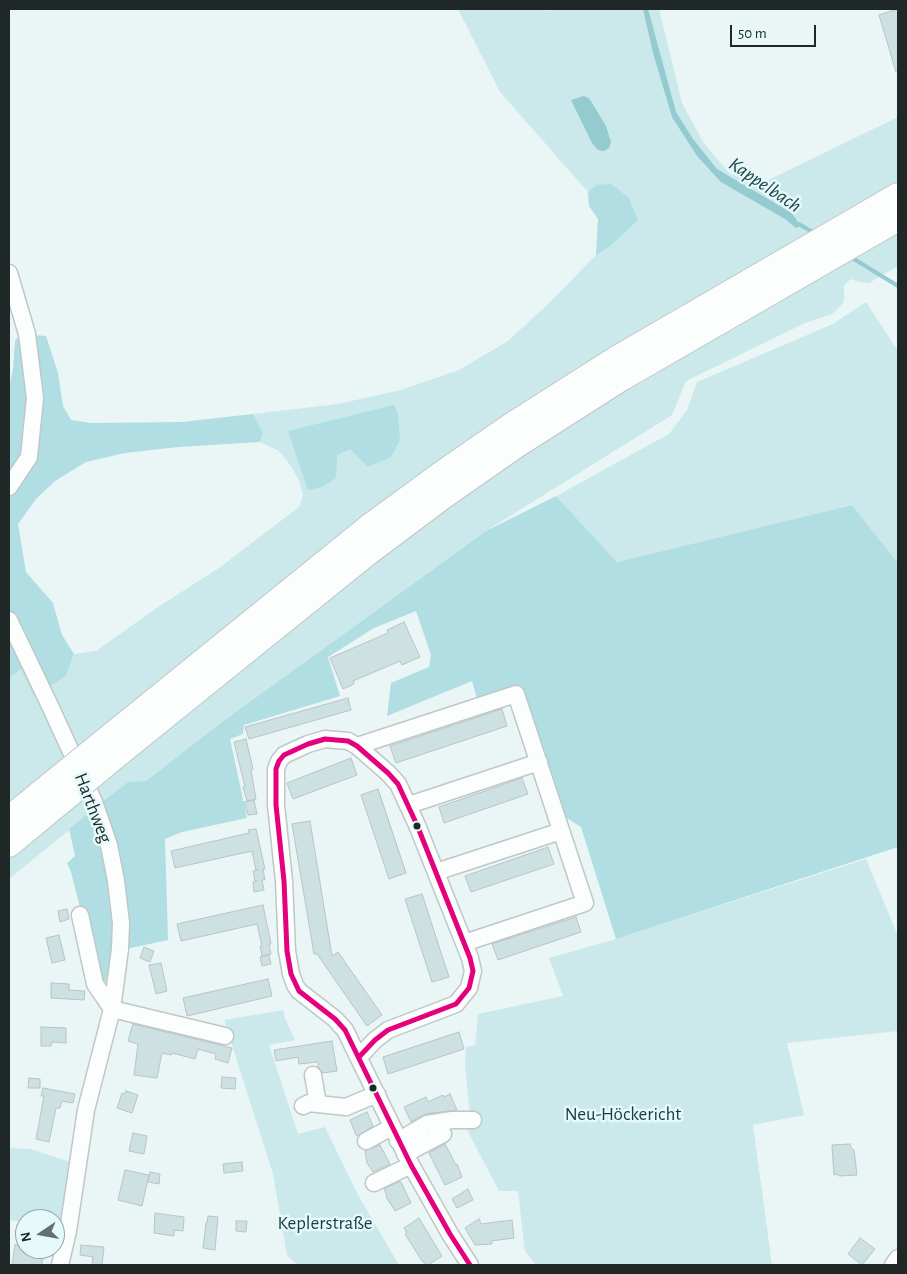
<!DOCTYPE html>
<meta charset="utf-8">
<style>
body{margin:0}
#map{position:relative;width:907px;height:1274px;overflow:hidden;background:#eaf5f6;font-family:"Alegreya Sans",sans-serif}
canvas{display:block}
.frame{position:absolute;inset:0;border:10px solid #1f2727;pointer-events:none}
.north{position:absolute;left:15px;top:1209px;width:50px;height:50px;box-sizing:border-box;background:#e5f9fb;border:1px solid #96a5a6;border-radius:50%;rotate:258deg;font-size:14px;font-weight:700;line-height:20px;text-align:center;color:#1f2727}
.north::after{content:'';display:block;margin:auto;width:18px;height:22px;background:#666f6f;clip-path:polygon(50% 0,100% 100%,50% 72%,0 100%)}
.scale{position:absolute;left:730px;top:25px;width:86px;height:22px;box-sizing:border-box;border:2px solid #1f2727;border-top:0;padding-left:6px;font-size:15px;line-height:18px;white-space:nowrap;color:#1f2727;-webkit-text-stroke:4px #e5f9fb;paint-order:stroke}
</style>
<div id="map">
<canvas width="907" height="1274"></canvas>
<div class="frame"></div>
<div class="north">N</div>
<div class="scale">50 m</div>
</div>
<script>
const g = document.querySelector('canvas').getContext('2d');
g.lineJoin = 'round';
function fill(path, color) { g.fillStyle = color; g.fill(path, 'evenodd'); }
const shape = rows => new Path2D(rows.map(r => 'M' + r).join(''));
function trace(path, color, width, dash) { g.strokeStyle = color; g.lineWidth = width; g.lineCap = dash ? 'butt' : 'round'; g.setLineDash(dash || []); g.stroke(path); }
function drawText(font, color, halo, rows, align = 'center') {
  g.font = font + ' "Alegreya Sans",sans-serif'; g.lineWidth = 5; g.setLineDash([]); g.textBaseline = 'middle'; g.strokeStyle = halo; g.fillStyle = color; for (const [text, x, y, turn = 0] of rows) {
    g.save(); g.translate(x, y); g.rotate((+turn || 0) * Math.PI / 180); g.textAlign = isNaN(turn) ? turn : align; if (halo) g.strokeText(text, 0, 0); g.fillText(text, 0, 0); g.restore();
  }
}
fill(shape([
 [458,9,544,9,549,11,556,9,659,9,682,103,703,142,729,173,758,185,898,117,898,266,869,283,860,282,851,279,844,285,844,302,832,314,805,323,686,381,672,415,486,531,222,722,146,781,128,782,9,879,9,668,21,669,34,696,66,676,74,654,96,651,155,609,219,568,299,507,303,496,299,480,288,462,279,451,260,442,263,433,253,414,338,404,401,390,459,370,508,341,550,302,596,255,609,247,596,185,588,192,500,92],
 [866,302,898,351,898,563,852,505,617,562,556,496,669,434,687,410,697,382,833,324],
 [866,859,898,936,898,1031,787,1043,804,1115,753,1125,772,1265,536,1265,525,1251,518,1191,499,1191,465,1126,471,1124,465,1066,466,1047,475,1045,478,1014,563,996,549,958,616,939],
 [283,1010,285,1018,295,1040,269,1045,298,1134,325,1127,358,1195,399,1265,297,1265,287,1255,273,1174,224,1020],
 [9,1148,31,1149,70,1162,63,1226,55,1225,55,1219,25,1219,25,1222,9,1220]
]), '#cbe8eb');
fill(shape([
 [611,184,628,197,638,220,609,247,596,255,598,219,589,206,588,192,596,185],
 [20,334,46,336,58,373,63,406,71,420,91,423,182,422,253,414,263,433,260,442,178,447,125,453,86,462,55,481,36,499,18,524,26,572,53,603,62,635,74,654,66,676,34,696,21,669,9,678,9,388,13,369,15,341],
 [394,405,398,414,400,440,391,457,368,467,350,449,337,455,336,478,322,487,308,490,288,431],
 [556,496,617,562,852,505,898,563,898,847,616,939,581,827,562,815,519,685,477,699,472,681,387,716,391,683,429,667,431,655,416,611,374,628,328,657,340,696,244,725,243,734,230,739,247,818,182,832,165,839,168,940,126,949,101,803,128,782,146,781,222,722,486,531],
 [90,812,102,844,113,908,113,951,104,987,96,971,71,872,67,863,75,856,69,829]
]), '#b0dee2');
fill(shape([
 [643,9,648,9,676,112,693,139,717,169,792,213,798,222,802,225,796,228,785,219,721,182,697,156,672,117,653,53],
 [584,96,589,98,606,126,611,142,609,148,604,151,598,150,592,143,571,100]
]), '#94cbd0');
trace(shape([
 [799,224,814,233],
 [849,256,898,286]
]), '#94cbd0', 4);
const building = shape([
 [898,9,898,71,896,72,879,15,898,9],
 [404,622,420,657,402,665,400,661,353,681,354,684,343,689,330,658,388,633,387,630,404,622],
 [348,698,351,710,249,739,245,727,348,698],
 [502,709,507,726,396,763,390,746,502,709],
 [246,739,253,769,251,770,256,799,247,801,243,787,245,787,234,742,246,739],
 [351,758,357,775,293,799,287,783,351,758],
 [522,778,528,794,444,823,439,807,522,778],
 [378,789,406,873,389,879,361,795,378,789],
 [254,800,257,814,248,815,244,802,254,800],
 [310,821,332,956,338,952,382,1015,367,1026,317,954,314,954,292,824,310,821],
 [256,829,265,869,263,869,265,880,262,880,264,890,254,892,253,882,257,881,255,881,253,871,258,870,256,870,252,851,175,868,171,851,249,833,248,830,256,829],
 [548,847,554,864,471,892,465,876,548,847],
 [422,894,449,977,432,982,405,899,422,894],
 [263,905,271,944,269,944,271,954,262,956,260,946,262,946,257,924,181,941,177,924,263,905],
 [67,909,69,919,60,922,58,911,67,909],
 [576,917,581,932,498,960,492,944,576,917],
 [59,935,65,960,52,963,46,938,59,935],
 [144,947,154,951,150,962,140,958,144,947],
 [269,955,271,964,262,966,260,957,269,955],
 [161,963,167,991,156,994,149,965,161,963],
 [268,979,272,996,187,1016,183,998,268,979],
 [51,983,69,984,69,990,85,991,84,1000,51,998,51,983],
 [133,1024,232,1048,228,1063,215,1059,216,1054,198,1049,195,1059,172,1053,171,1055,162,1053,157,1078,134,1075,138,1044,128,1041,133,1024],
 [41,1027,66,1028,66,1043,52,1042,51,1046,41,1046,41,1027],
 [459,1032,464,1049,388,1074,383,1057,459,1032],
 [332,1041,337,1071,323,1073,318,1067,318,1062,299,1064,298,1057,276,1061,274,1050,332,1041],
 [222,1077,236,1078,235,1089,221,1088,222,1077],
 [29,1078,40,1079,40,1088,28,1088,29,1078],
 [43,1088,75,1094,73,1103,62,1101,60,1108,56,1108,49,1142,36,1139,44,1096,41,1096,43,1088],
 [126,1091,138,1095,132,1113,117,1108,122,1093,125,1094,126,1091],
 [450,1094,457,1110,425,1114,411,1122,404,1107,426,1097,428,1102,443,1095,444,1097,450,1094],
 [367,1112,373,1126,358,1136,356,1135,350,1120,367,1112],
 [133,1133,147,1136,144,1154,129,1151,133,1133],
 [445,1144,456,1165,457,1164,462,1177,445,1185,429,1153,445,1144],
 [850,1144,851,1148,854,1150,857,1175,839,1176,838,1174,834,1175,832,1145,850,1144],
 [380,1145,390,1164,373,1172,367,1163,365,1151,380,1145],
 [242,1162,243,1171,224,1173,223,1164,242,1162],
 [125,1170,149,1175,142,1206,118,1200,125,1170],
 [150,1172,160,1174,159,1184,148,1182,150,1172],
 [398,1182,401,1182,411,1203,395,1211,386,1197,387,1196,384,1189,398,1182],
 [468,1189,473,1200,457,1208,452,1199,468,1189],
 [155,1213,184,1217,183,1231,174,1230,174,1236,154,1233,155,1213],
 [208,1216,218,1217,215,1250,203,1248,206,1223,207,1223,208,1216],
 [419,1218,442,1256,428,1265,426,1265,423,1261,422,1261,405,1234,407,1233,404,1228,419,1218],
 [479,1219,481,1224,512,1220,514,1238,491,1241,492,1244,475,1245,465,1228,479,1219],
 [236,1221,247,1221,246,1232,236,1231,236,1221],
 [860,1238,875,1249,862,1265,848,1254,860,1238],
 [15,1245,25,1246,25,1249,43,1249,42,1265,12,1265,15,1245],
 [81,1245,104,1247,102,1265,92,1265,93,1257,80,1255,81,1245]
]);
fill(building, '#cde0e2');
trace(building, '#bbc3c3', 1);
const minor = shape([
 [9,273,27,334,35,398,29,457,9,487],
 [9,620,51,708,94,802,109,845,116,881,121,923,120,949,112,1009,86,1110,68,1231,60,1265],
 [357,746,516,694,585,903,464,943],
 [409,805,539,762],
 [436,872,561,831],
 [80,915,95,984,112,1009,225,1036],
 [359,1057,375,1040,388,1030,456,1004,469,988,473,971,470,958,417,825,398,784,388,773,357,746,348,741,325,739,308,744,284,755,279,761,276,769,276,805,284,881,287,951,291,974,295,985,299,991,335,1019,345,1030,411,1165,450,1234,470,1265],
 [313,1075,318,1104,346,1107,377,1094],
 [303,1106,309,1103,318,1104],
 [366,1141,392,1127],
 [398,1141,427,1124,452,1120,473,1120],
 [405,1154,443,1134],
 [374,1183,411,1165],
 [893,1265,898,1258]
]);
const highway = shape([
 [110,736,367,528,442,473,513,424,617,358,898,195],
 [119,754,367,554,443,497,516,446,621,379,898,219],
 [9,818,41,792],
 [9,845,50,811]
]);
trace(minor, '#bfc7c8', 19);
trace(highway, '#bfc7c8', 26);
trace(minor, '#fcfefe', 16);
trace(highway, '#fcfefe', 24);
const highwayBridge = shape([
 [41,792,110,736],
 [50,811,119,754]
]);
trace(highwayBridge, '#bfc7c8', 26, []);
trace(highwayBridge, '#fcfefe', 24);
trace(shape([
 [359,1057,375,1040,388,1030,456,1004,469,988,473,971,470,958,417,825,398,784,388,773,357,746,348,741,325,739,308,744,284,755,279,761,276,769,276,805,284,881,287,951,291,974,299,991,335,1019,345,1030,411,1165,450,1234,470,1265]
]), '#e5007d', 5);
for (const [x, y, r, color] of [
 [417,826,4.5,"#1f2727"],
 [373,1088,4.5,"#1f2727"]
]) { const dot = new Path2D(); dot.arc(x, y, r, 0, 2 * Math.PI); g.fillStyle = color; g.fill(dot); trace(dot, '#e5f9fb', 2); }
drawText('19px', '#1f2727', '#e5f9fb', [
 ["Harthweg",93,808,69]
]);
drawText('19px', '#193d40', '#e5f9fb', [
 ["Neu-Höckericht",623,1114],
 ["Keplerstraße",325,1223]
]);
drawText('italic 20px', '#1d4144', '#e5f9fb', [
 ["Kappelbach",765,185,34]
]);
</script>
